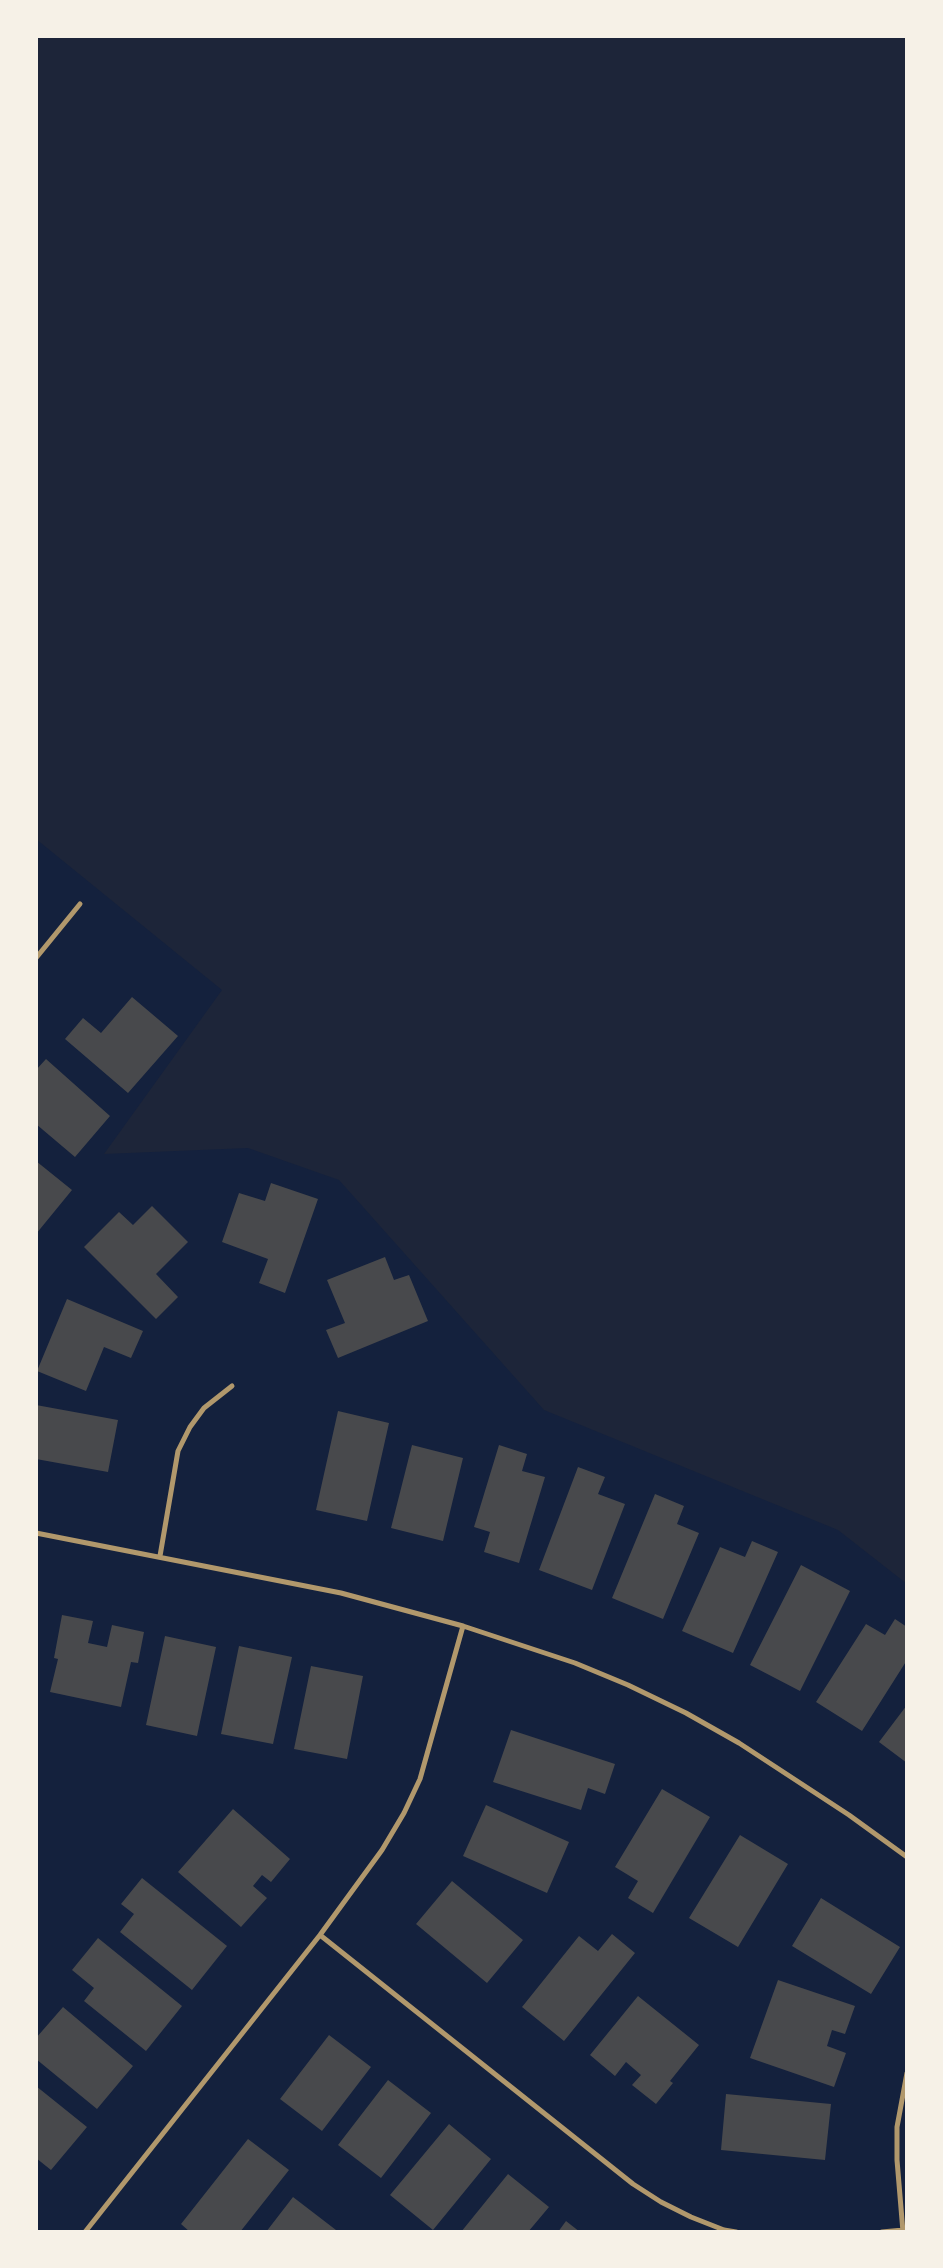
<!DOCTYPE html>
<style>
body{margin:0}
#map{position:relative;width:943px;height:2268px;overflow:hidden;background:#14213d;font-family:Barlow,sans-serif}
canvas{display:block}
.frame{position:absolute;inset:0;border:38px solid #f6f1e7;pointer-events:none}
</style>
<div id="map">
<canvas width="943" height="2268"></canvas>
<div class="frame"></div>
</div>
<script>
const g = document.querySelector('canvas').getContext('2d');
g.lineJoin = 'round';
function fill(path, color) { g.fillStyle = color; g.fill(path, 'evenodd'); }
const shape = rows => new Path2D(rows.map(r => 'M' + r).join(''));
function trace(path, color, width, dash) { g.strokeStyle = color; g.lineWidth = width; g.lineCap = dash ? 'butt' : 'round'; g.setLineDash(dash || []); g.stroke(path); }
fill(shape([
 [36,36,907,36,907,1584,838,1530,544,1410,339,1180,248,1148,104,1154,222,990,36,839]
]), '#1d2539');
fill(shape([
 [132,997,178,1036,128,1093,65,1039,83,1018,101,1033],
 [46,1059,110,1116,75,1157,36,1124,36,1070],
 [36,1161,72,1190,36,1234],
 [271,1183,318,1199,285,1293,259,1283,268,1259,222,1242,239,1193,265,1201],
 [152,1206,188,1242,156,1274,178,1297,156,1319,84,1247,119,1212,133,1225],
 [385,1257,394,1280,409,1275,428,1321,338,1358,326,1330,345,1323,327,1280],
 [67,1299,143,1331,131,1358,104,1347,86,1391,37,1371],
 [36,1405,118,1420,108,1472,36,1459],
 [338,1411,389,1423,367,1521,316,1510],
 [412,1445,463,1458,443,1541,391,1528],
 [499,1445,527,1454,522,1471,545,1477,519,1563,484,1552,490,1532,474,1527],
 [578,1467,605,1477,598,1494,625,1504,592,1590,539,1570],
 [655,1494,684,1506,677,1524,699,1533,663,1619,612,1598],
 [752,1541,778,1552,733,1653,682,1631,720,1547,745,1557],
 [801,1565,850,1591,800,1691,750,1665],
 [62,1615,93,1621,88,1643,107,1647,112,1625,144,1632,138,1663,131,1662,121,1707,50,1692,58,1659,54,1658],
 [895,1619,907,1627,907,1660,862,1731,816,1702,866,1624,885,1635],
 [165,1636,216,1647,197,1736,146,1725],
 [239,1646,292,1657,273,1744,221,1734],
 [311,1666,363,1676,347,1759,294,1749],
 [907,1705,907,1763,879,1742],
 [511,1730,615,1764,605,1794,588,1788,581,1810,493,1782],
 [662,1789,710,1817,653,1913,628,1898,638,1881,615,1867],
 [486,1805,569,1842,547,1893,463,1856],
 [233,1809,290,1859,271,1882,262,1875,253,1886,267,1898,241,1927,178,1872],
 [740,1835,788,1864,738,1947,689,1918],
 [142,1878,227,1946,192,1990,120,1932,134,1914,121,1904],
 [452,1881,523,1940,487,1983,416,1924],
 [821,1898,900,1947,871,1994,792,1946],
 [612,1934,635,1953,564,2041,522,2007,579,1936,598,1951],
 [98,1938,182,2006,146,2051,84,2001,94,1988,72,1970],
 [778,1980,855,2006,845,2034,832,2030,827,2046,846,2053,834,2087,750,2058],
 [638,1996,699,2045,670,2081,673,2083,656,2104,632,2085,641,2075,626,2062,615,2076,590,2055],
 [63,2007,133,2066,97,2109,36,2059,36,2038],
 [329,2035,371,2067,322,2131,280,2099],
 [388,2080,431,2113,381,2178,338,2145],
 [36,2086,87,2127,51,2170,36,2158],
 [726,2094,831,2104,825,2160,721,2150],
 [449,2124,491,2159,433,2230,390,2195],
 [248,2139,289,2170,240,2232,190,2232,181,2224],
 [508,2174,549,2207,528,2232,461,2232],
 [293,2197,336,2230,335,2232,266,2232],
 [566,2221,580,2232,558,2232]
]), '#48494c');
trace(shape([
 [36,958,80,904],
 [36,1533,341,1593,463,1626,575,1663,628,1685,686,1713,739,1743,849,1815,907,1857],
 [160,1556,178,1451,190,1427,204,1408,232,1386],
 [320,1935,633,2184,661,2202,691,2217,724,2230,736,2232],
 [85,2232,320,1935,382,1850,404,1813,420,1779,463,1626],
 [882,2232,903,2230],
 [903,2232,897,2160,897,2127,907,2073]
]), '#b1986c', 5);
</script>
